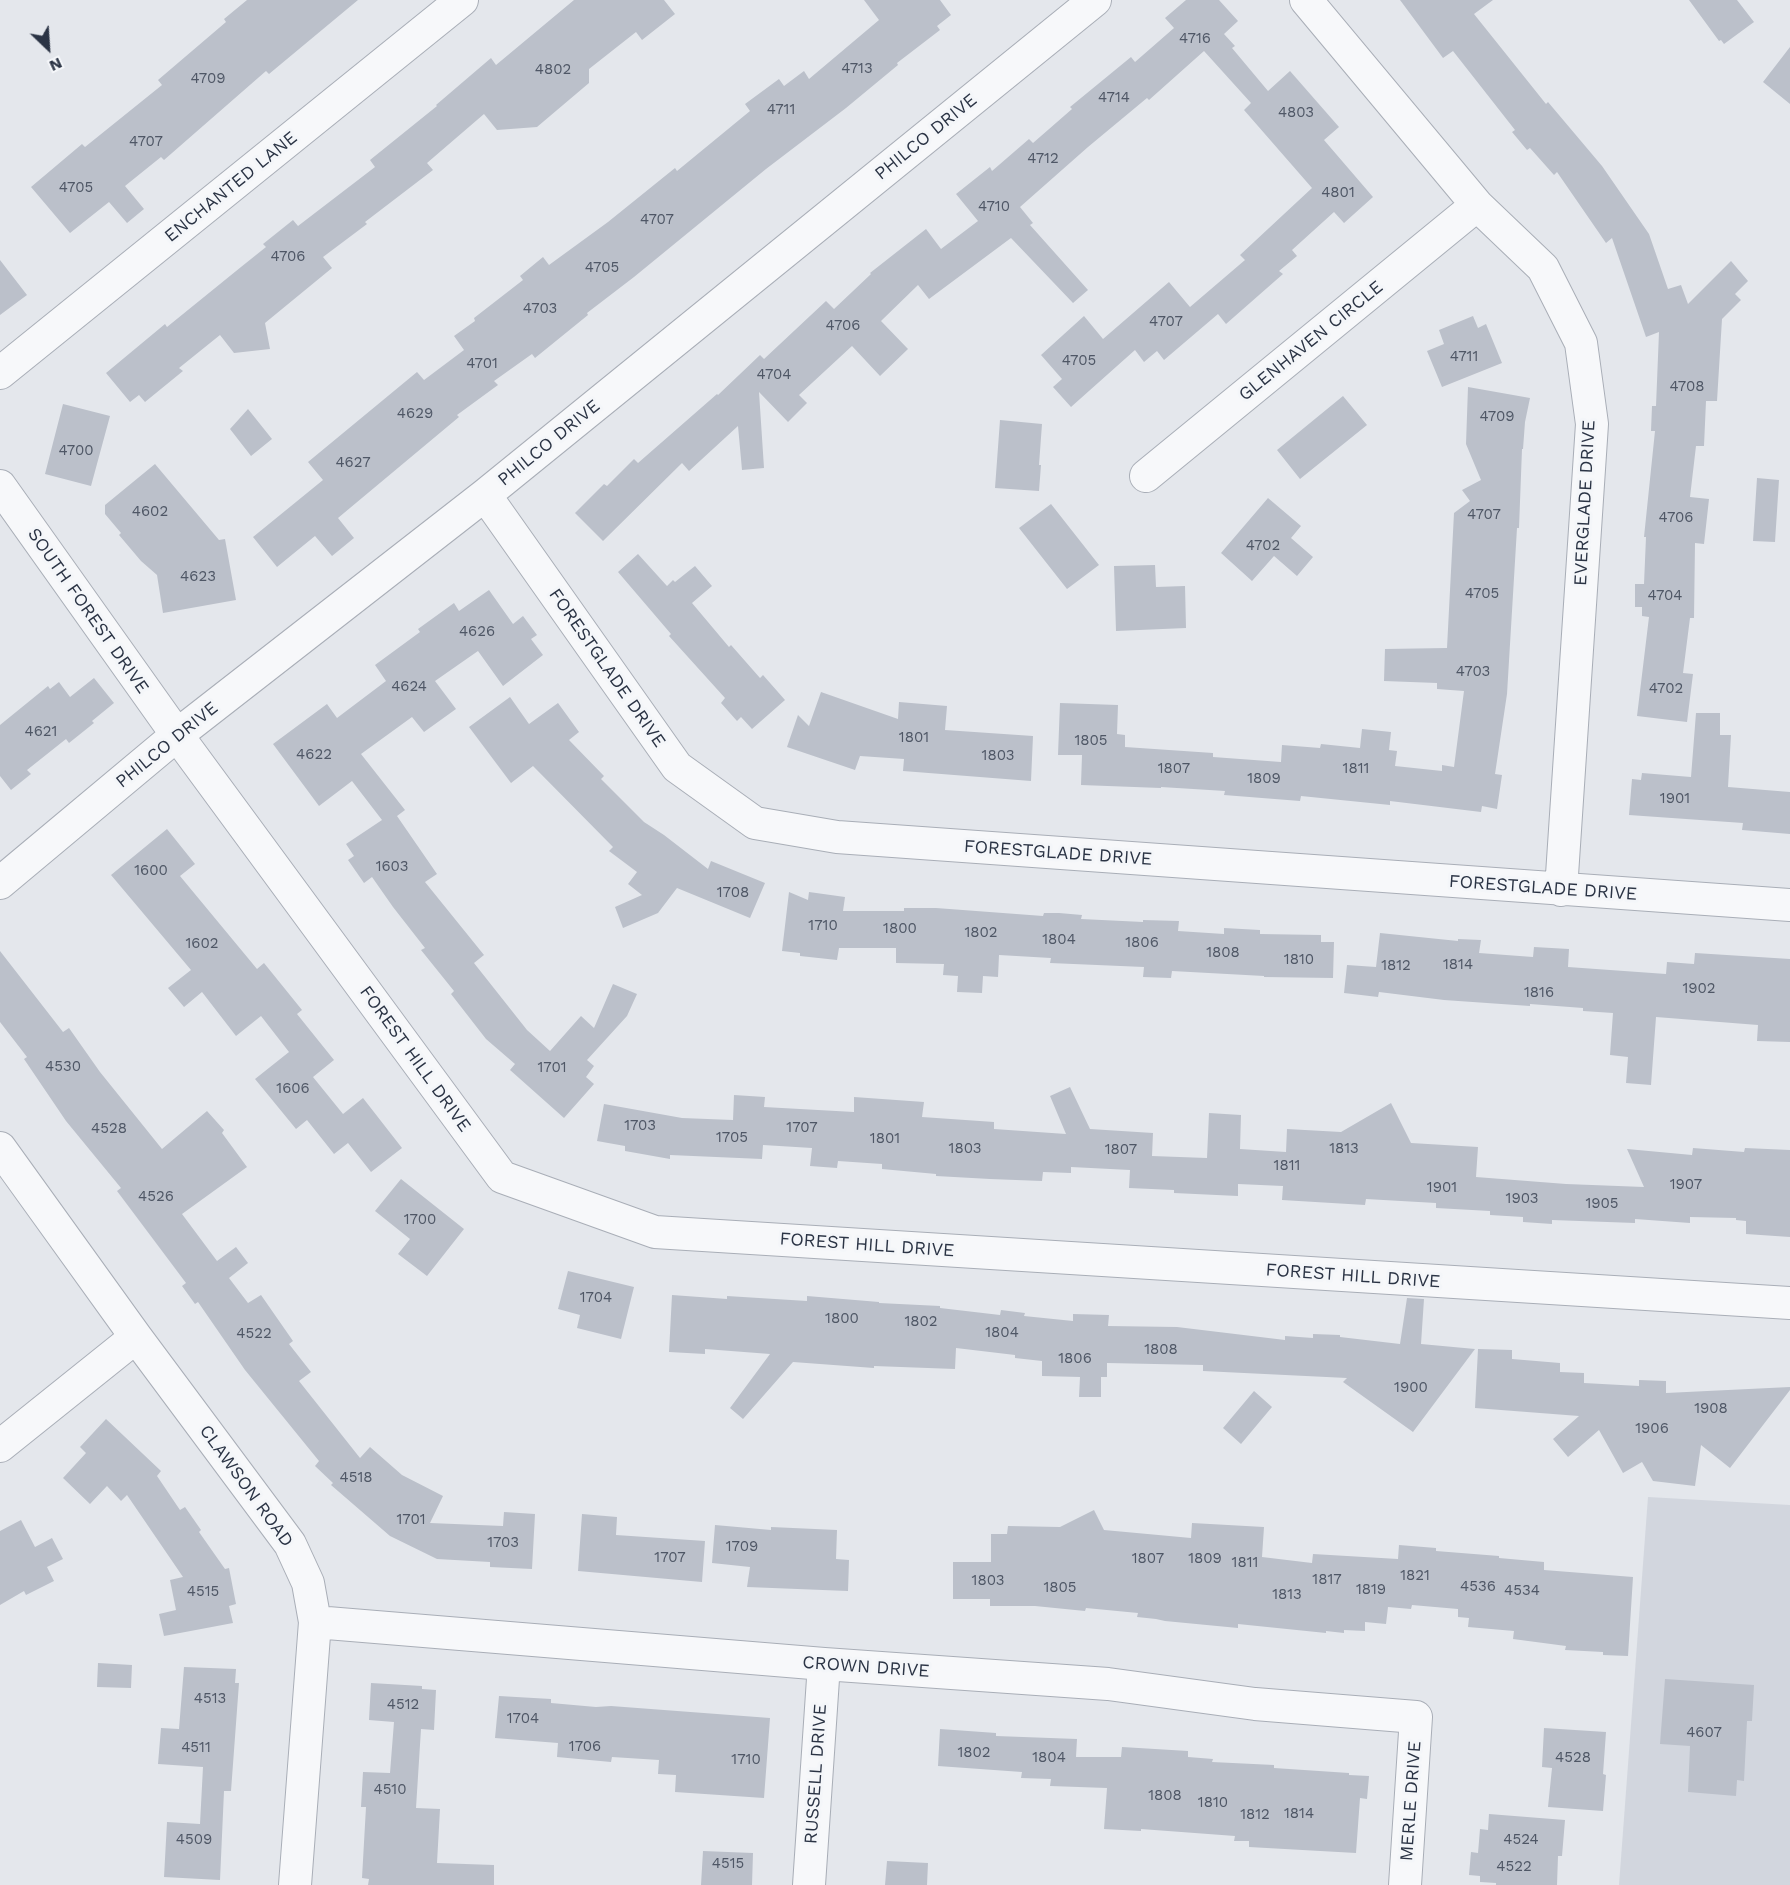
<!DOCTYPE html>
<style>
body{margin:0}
#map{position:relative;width:1790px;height:1885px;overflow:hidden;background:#e4e7ec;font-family:"Work Sans",sans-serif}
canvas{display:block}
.north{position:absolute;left:18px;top:18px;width:60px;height:60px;-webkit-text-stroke:4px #f4f6f9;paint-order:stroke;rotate:155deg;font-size:16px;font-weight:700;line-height:24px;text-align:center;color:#2b3445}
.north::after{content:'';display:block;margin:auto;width:21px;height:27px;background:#2b3445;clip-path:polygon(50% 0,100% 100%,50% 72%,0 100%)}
</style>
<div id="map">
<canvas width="1790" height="1885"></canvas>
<div class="north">N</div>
</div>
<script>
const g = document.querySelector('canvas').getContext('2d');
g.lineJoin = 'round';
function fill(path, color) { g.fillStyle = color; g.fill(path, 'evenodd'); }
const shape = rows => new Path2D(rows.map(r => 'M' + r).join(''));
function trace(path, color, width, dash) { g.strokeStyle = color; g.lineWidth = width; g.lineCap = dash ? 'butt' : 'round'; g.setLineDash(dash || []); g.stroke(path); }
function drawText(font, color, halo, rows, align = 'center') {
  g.font = font + ' "Work Sans",sans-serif'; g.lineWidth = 6; g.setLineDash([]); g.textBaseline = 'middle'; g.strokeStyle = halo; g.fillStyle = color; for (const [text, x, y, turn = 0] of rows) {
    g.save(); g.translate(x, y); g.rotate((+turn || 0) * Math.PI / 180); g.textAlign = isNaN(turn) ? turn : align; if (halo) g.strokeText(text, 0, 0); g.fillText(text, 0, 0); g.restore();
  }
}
fill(shape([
 [1648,1497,1790,1505,1790,1885,1619,1885]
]), '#d2d6de');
fill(shape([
 [247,0,358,0,269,74,266,71,164,160,161,157,125,186,144,209,127,223,109,202,70,233,31,187,82,144,85,147,162,85,158,80,226,22,224,19],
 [574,0,664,0,675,14,642,40,636,32,589,69,589,83,537,127,497,130,484,114,427,163,433,170,365,222,367,224,323,257,332,268,265,323,270,349,234,353,220,335,179,368,183,371,145,402,139,395,130,402,106,373,165,324,167,327,241,267,266,247,263,244,293,220,298,226,375,167,370,160,437,106,436,105,491,58,496,65],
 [864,0,940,0,951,15,937,26,940,30,897,63,898,65,846,108,766,169,634,277,587,313,588,315,535,358,532,354,494,381,498,385,457,415,459,417,338,518,354,538,332,556,315,536,277,567,253,537,323,480,308,462,417,372,424,380,464,350,454,336,475,321,474,318,523,280,520,276,543,257,549,265,608,222,675,168,677,171,750,111,745,104,779,79,784,86,804,71,809,79,879,20],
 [1186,0,1219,0,1238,21,1224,34,1235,46,1232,48,1268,91,1290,71,1339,127,1324,140,1373,197,1344,223,1334,212,1292,250,1297,256,1279,271,1283,274,1226,324,1218,314,1164,360,1157,351,1144,362,1135,350,1071,407,1053,387,1062,379,1041,355,1084,316,1103,339,1169,282,1190,307,1245,260,1240,255,1312,188,1244,110,1251,103,1204,51,1149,100,1147,98,1088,147,1020,207,1033,223,1030,225,1088,290,1073,303,1011,238,929,299,918,285,881,321,908,349,880,376,852,346,799,395,807,403,788,422,759,392,764,468,742,470,738,426,689,471,682,463,603,541,575,513,604,484,607,486,634,459,638,463,717,394,718,395,760,355,764,359,826,301,834,309,871,274,870,273,926,229,941,249,978,221,956,194,990,167,992,171,1029,139,1033,143,1072,109,1070,107,1131,57,1135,62,1174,28,1165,18],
 [1400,0,1493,0,1474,14,1546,104,1548,102,1602,166,1649,234,1668,289,1681,285,1688,304,1731,261,1748,281,1735,294,1741,300,1722,319,1717,401,1706,401,1704,446,1696,446,1690,497,1709,499,1704,544,1695,543,1694,618,1690,618,1683,673,1693,674,1687,722,1637,716,1649,617,1642,616,1642,607,1635,607,1635,584,1644,584,1646,537,1644,537,1655,431,1651,431,1652,406,1656,406,1659,332,1646,337,1612,238,1606,243,1557,172,1554,175,1530,148,1527,150,1512,132,1515,130,1453,51,1443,58],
 [1689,0,1737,0,1754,22,1724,44,1721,40,1719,41],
 [1790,47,1790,104,1763,82],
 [0,260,27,295,0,315],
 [1473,316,1478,328,1486,324,1502,363,1442,387,1427,351,1444,344,1439,330],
 [1468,387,1530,398,1525,422,1523,449,1522,449,1519,528,1517,528,1507,694,1495,774,1502,775,1497,809,1482,806,1481,812,1390,801,1390,805,1301,796,1300,801,1224,795,1225,791,1161,787,1161,788,1081,785,1082,755,1058,755,1060,703,1118,705,1117,734,1125,735,1125,747,1213,753,1213,757,1281,762,1282,745,1320,748,1321,744,1360,748,1362,729,1391,732,1389,750,1397,751,1395,766,1442,771,1442,765,1454,767,1464,691,1437,689,1437,683,1384,681,1385,649,1447,648,1454,513,1470,501,1462,490,1481,480,1466,444],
 [1343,396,1367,425,1300,479,1277,450],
 [63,404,110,416,91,486,45,474],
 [248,409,272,439,251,456,230,429],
 [1000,420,1042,424,1039,465,1041,465,1039,491,995,488],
 [155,464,219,540,225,539,236,600,163,613,157,575,141,561,119,535,121,533,105,514,105,505],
 [1757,478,1779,480,1775,542,1753,541],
 [1268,498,1301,526,1291,538,1313,557,1297,576,1274,556,1252,581,1221,553],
 [1051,504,1099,565,1067,589,1019,528],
 [638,554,667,586,673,580,675,582,695,566,712,586,692,603,729,647,731,645,760,678,763,675,785,700,752,729,741,717,737,721,721,703,725,698,669,636,671,634,618,572],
 [1155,565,1156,587,1185,586,1186,628,1116,631,1114,566],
 [489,590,513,624,523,616,537,635,531,639,543,655,503,686,478,651,435,681,456,709,424,732,412,717,361,754,405,810,397,816,437,874,425,882,484,955,474,963,527,1030,550,1051,581,1016,594,1028,613,984,637,994,627,1016,587,1060,594,1066,586,1077,594,1084,564,1118,510,1070,515,1064,486,1039,451,994,454,991,421,950,425,948,393,907,372,877,364,883,348,860,354,856,346,844,382,820,352,781,319,806,273,744,327,704,337,718,386,681,375,665,420,632,418,629,454,603,459,611],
 [94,678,114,703,92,721,94,723,69,743,66,739,27,770,31,774,11,790,0,776,0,725,48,686,50,689,59,682,70,697],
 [821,692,898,719,899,702,947,706,945,730,1033,736,1031,781,903,771,904,759,860,756,855,770,787,747,798,715,809,726],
 [510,697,529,724,558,703,579,732,569,740,604,776,601,779,644,822,664,835,708,869,711,861,765,883,750,918,677,888,658,913,623,928,615,907,642,895,628,884,637,872,609,851,613,847,533,766,511,783,469,727],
 [1696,713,1720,713,1720,735,1731,735,1728,787,1790,792,1790,834,1742,830,1743,823,1629,815,1632,779,1641,780,1642,773,1691,777],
 [167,829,195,864,180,876,257,969,264,963,302,1010,297,1014,334,1060,313,1077,343,1114,363,1098,402,1148,371,1172,348,1143,334,1154,307,1120,296,1129,255,1079,289,1052,261,1016,236,1036,202,992,184,1007,168,988,191,970,111,875],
 [789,892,808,900,809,892,845,897,843,911,904,911,904,908,936,908,1043,916,1044,913,1059,913,1082,915,1081,919,1143,922,1143,920,1179,921,1178,931,1224,934,1224,928,1260,930,1260,934,1321,935,1321,942,1334,942,1333,978,1264,977,1264,976,1172,971,1171,978,1143,977,1144,967,1050,963,1051,958,999,955,998,977,983,976,982,993,957,992,958,976,943,975,944,964,896,963,896,948,839,948,837,960,800,956,800,953,782,951],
 [1380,933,1458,941,1458,939,1481,940,1479,953,1533,957,1534,947,1569,949,1568,967,1666,974,1667,962,1694,964,1695,953,1790,959,1790,1042,1757,1041,1758,1025,1656,1017,1651,1085,1626,1083,1628,1057,1610,1055,1613,1013,1583,1011,1583,1008,1530,1004,1530,1006,1444,1000,1379,992,1378,997,1344,993,1347,965,1376,967],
 [0,951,63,1032,69,1028,100,1072,162,1149,207,1111,224,1130,222,1133,247,1167,182,1214,217,1261,236,1247,248,1263,229,1278,248,1303,261,1295,293,1341,289,1344,311,1372,299,1381,360,1458,370,1447,402,1475,443,1496,430,1523,503,1526,504,1512,535,1514,532,1569,490,1567,490,1562,437,1559,390,1536,331,1485,333,1483,315,1466,319,1461,245,1370,198,1302,195,1304,182,1286,186,1283,117,1191,121,1188,66,1121,24,1059,27,1057,0,1022],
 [1070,1087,1090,1129,1153,1133,1152,1156,1207,1158,1209,1113,1241,1115,1240,1149,1286,1152,1287,1129,1341,1132,1391,1103,1411,1143,1478,1147,1476,1177,1566,1184,1644,1187,1627,1149,1692,1155,1693,1148,1744,1152,1745,1148,1790,1150,1790,1237,1746,1234,1746,1221,1736,1220,1736,1218,1690,1217,1690,1223,1635,1219,1635,1223,1552,1220,1552,1224,1523,1222,1523,1217,1490,1215,1490,1211,1436,1208,1436,1203,1366,1199,1365,1205,1282,1200,1283,1186,1238,1184,1238,1196,1174,1193,1174,1190,1129,1188,1130,1170,1071,1167,1071,1173,1043,1172,1042,1181,990,1179,936,1176,936,1174,882,1169,882,1164,838,1161,837,1168,810,1166,812,1148,763,1145,762,1159,670,1155,670,1159,625,1151,625,1146,597,1141,604,1104,682,1118,733,1120,734,1095,765,1097,764,1107,854,1112,854,1097,924,1102,922,1117,994,1122,994,1129,1066,1134,1050,1096],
 [401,1179,464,1229,427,1276,398,1254,410,1239,375,1211],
 [568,1271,634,1287,621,1339,577,1328,580,1315,558,1309],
 [672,1295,727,1299,727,1296,807,1301,807,1296,879,1302,879,1303,940,1306,940,1308,1000,1315,1001,1310,1025,1313,1024,1316,1073,1321,1073,1314,1109,1315,1108,1326,1177,1327,1285,1340,1285,1336,1313,1338,1313,1334,1340,1335,1340,1337,1400,1344,1407,1298,1424,1299,1421,1344,1475,1349,1413,1432,1343,1382,1347,1378,1203,1371,1203,1365,1107,1363,1107,1377,1101,1377,1101,1397,1079,1397,1080,1377,1042,1376,1042,1361,1015,1358,1015,1355,956,1348,955,1369,874,1366,874,1368,793,1362,743,1419,730,1408,770,1354,705,1349,705,1354,669,1352],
 [1478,1349,1512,1350,1512,1359,1560,1363,1560,1372,1584,1373,1584,1383,1639,1386,1639,1380,1666,1381,1666,1393,1790,1387,1790,1390,1730,1468,1701,1445,1695,1486,1653,1481,1642,1462,1623,1473,1599,1430,1568,1457,1553,1439,1579,1416,1475,1408],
 [1254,1391,1272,1407,1241,1444,1223,1428],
 [106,1419,161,1471,157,1476,180,1510,185,1507,201,1530,199,1532,225,1569,229,1568,236,1604,229,1606,233,1623,164,1636,159,1614,176,1610,170,1580,183,1577,127,1495,121,1501,107,1486,90,1504,63,1478,86,1453,80,1447],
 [1094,1510,1104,1530,1191,1538,1192,1523,1264,1527,1262,1557,1312,1563,1313,1554,1398,1559,1399,1545,1436,1548,1436,1551,1499,1556,1499,1558,1544,1562,1544,1570,1633,1577,1628,1656,1603,1655,1603,1652,1565,1650,1566,1646,1513,1639,1514,1631,1468,1627,1469,1618,1458,1617,1458,1609,1412,1605,1411,1609,1388,1607,1386,1624,1365,1622,1365,1631,1344,1630,1344,1633,1326,1631,1326,1633,1238,1624,1238,1628,1165,1621,1156,1619,1137,1617,1138,1613,1086,1608,1085,1611,1035,1606,990,1606,990,1599,953,1599,953,1562,991,1562,991,1534,1007,1534,1008,1526,1060,1527],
 [582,1514,617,1517,616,1535,705,1541,702,1582,578,1571],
 [21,1520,35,1547,52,1538,63,1559,47,1567,54,1581,26,1595,24,1591,0,1605,0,1531],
 [715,1525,771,1530,771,1527,837,1530,836,1559,849,1560,848,1591,747,1587,750,1567,712,1563],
 [98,1663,132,1665,131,1688,97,1687],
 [184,1667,236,1669,235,1683,239,1683,231,1791,224,1791,220,1880,164,1877,167,1822,200,1824,203,1767,158,1764,161,1728,179,1729],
 [1665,1679,1754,1685,1752,1721,1747,1721,1744,1781,1737,1780,1736,1796,1688,1792,1690,1746,1660,1744],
 [371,1683,422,1686,422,1689,436,1690,434,1730,421,1729,416,1808,440,1809,437,1863,494,1865,494,1885,368,1885,369,1879,362,1878,366,1807,361,1807,363,1772,390,1773,394,1722,369,1720],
 [499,1696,551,1699,551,1703,596,1707,611,1706,770,1718,764,1798,675,1792,676,1775,658,1774,659,1760,612,1757,611,1762,557,1757,558,1743,495,1738],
 [1544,1728,1606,1732,1603,1774,1606,1775,1603,1811,1548,1807,1552,1768,1542,1767],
 [940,1729,996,1733,996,1736,1077,1739,1076,1757,1121,1757,1122,1747,1188,1751,1188,1757,1213,1759,1212,1762,1274,1765,1274,1768,1349,1773,1349,1775,1369,1776,1367,1799,1360,1798,1356,1853,1249,1847,1249,1841,1234,1841,1235,1836,1141,1829,1141,1831,1104,1829,1107,1788,1050,1786,1051,1779,1021,1778,1022,1772,938,1766],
 [1489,1814,1565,1820,1562,1856,1558,1856,1557,1885,1496,1885,1496,1883,1480,1882,1480,1876,1469,1875,1471,1852,1478,1853,1480,1829,1488,1830],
 [703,1851,753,1853,752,1885,701,1885],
 [887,1861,928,1863,927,1885,885,1885]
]), '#bbc0ca');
const minor = shape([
 [1306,0,1477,205,1543,268,1581,343,1592,424,1561,890],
 [0,373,462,0],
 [1146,476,1477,205],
 [0,486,177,735,502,1177,655,1232,1790,1303],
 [485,495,677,767,755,823,837,837,1790,905],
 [0,883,177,735,485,495,1095,0],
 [0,1148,136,1337,290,1544,308,1583,315,1622,295,1885],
 [0,1446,136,1337],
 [315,1622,824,1664,1108,1684,1255,1704,1416,1717,1405,1885],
 [809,1885,824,1664]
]);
trace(minor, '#a9aeb7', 34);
trace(minor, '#f7f8fa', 32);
drawText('15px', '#4f5766', null, [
 ["4716",1195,39],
 ["4713",857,69],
 ["4802",553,70],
 ["4709",208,79],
 ["4714",1114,98],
 ["4711",781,110],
 ["4803",1296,113],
 ["4707",146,142],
 ["4712",1043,159],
 ["4705",76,188],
 ["4801",1338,193],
 ["4710",994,207],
 ["4707",657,220],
 ["4706",288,257],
 ["4705",602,268],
 ["4703",540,309],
 ["4707",1166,322],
 ["4706",843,326],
 ["4711",1464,357],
 ["4705",1079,361],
 ["4701",482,364],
 ["4704",774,375],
 ["4708",1687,387],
 ["4629",415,414],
 ["4709",1497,417],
 ["4700",76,451],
 ["4627",353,463],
 ["4602",150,512],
 ["4707",1484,515],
 ["4706",1676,518],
 ["4702",1263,546],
 ["4623",198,577],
 ["4705",1482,594],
 ["4704",1665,596],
 ["4626",477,632],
 ["4703",1473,672],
 ["4624",409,687],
 ["4702",1666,689],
 ["4621",41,732],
 ["1801",914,738],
 ["1805",1091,741],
 ["4622",314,755],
 ["1803",998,756],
 ["1807",1174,769],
 ["1811",1356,769],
 ["1809",1264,779],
 ["1901",1675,799],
 ["1603",392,867],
 ["1600",151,871],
 ["1708",733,893],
 ["1710",823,926],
 ["1800",900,929],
 ["1802",981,933],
 ["1804",1059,940],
 ["1806",1142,943],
 ["1602",202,944],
 ["1808",1223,953],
 ["1810",1299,960],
 ["1814",1458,965],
 ["1812",1396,966],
 ["1902",1699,989],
 ["1816",1539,993],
 ["4530",63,1067],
 ["1701",552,1068],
 ["1606",293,1089],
 ["1703",640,1126],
 ["1707",802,1128],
 ["4528",109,1129],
 ["1705",732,1138],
 ["1801",885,1139],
 ["1803",965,1149],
 ["1813",1344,1149],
 ["1807",1121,1150],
 ["1811",1287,1166],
 ["1907",1686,1185],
 ["1901",1442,1188],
 ["4526",156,1197],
 ["1903",1522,1199],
 ["1905",1602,1204],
 ["1700",420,1220],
 ["1704",596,1298],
 ["1800",842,1319],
 ["1802",921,1322],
 ["1804",1002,1333],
 ["4522",254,1334],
 ["1808",1161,1350],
 ["1806",1075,1359],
 ["1900",1411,1388],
 ["1908",1711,1409],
 ["1906",1652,1429],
 ["4518",356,1478],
 ["1701",411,1520],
 ["1703",503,1543],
 ["1709",742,1547],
 ["1707",670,1558],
 ["1807",1148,1559],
 ["1809",1205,1559],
 ["1811",1245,1563],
 ["1821",1415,1576],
 ["1817",1327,1580],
 ["1803",988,1581],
 ["4536",1478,1587],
 ["1805",1060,1588],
 ["1819",1371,1590],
 ["4534",1522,1591],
 ["4515",203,1592],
 ["1813",1287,1595],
 ["4513",210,1699],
 ["4512",403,1705],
 ["1704",523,1719],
 ["4607",1704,1733],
 ["1706",585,1747],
 ["4511",196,1748],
 ["1802",974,1753],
 ["1804",1049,1758],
 ["4528",1573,1758],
 ["1710",746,1760],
 ["4510",390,1790],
 ["1808",1165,1796],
 ["1810",1213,1803],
 ["1814",1299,1814],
 ["1812",1255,1815],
 ["4509",194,1840],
 ["4524",1521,1840],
 ["4515",728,1864],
 ["4522",1514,1867]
]);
drawText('18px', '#2b3445', '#f4f6f9', [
 ["PHILCO DRIVE",926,137,-39],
 ["ENCHANTED LANE",231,187,-39],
 ["GLENHAVEN CIRCLE",1311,341,-39],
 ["PHILCO DRIVE",549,443,-39],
 ["EVERGLADE DRIVE",1585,503,-87],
 ["SOUTH FOREST DRIVE",88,611,55],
 ["FORESTGLADE DRIVE",607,668,55],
 ["PHILCO DRIVE",167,745,-39],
 ["FORESTGLADE DRIVE",1058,853,4],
 ["FORESTGLADE DRIVE",1543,888,4],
 ["FOREST HILL DRIVE",415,1059,54],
 ["FOREST HILL DRIVE",867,1245,4],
 ["FOREST HILL DRIVE",1353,1276,4],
 ["CLAWSON ROAD",246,1486,54],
 ["CROWN DRIVE",866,1667,4],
 ["RUSSELL DRIVE",816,1774,-86],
 ["MERLE DRIVE",1411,1801,-86]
]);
</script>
